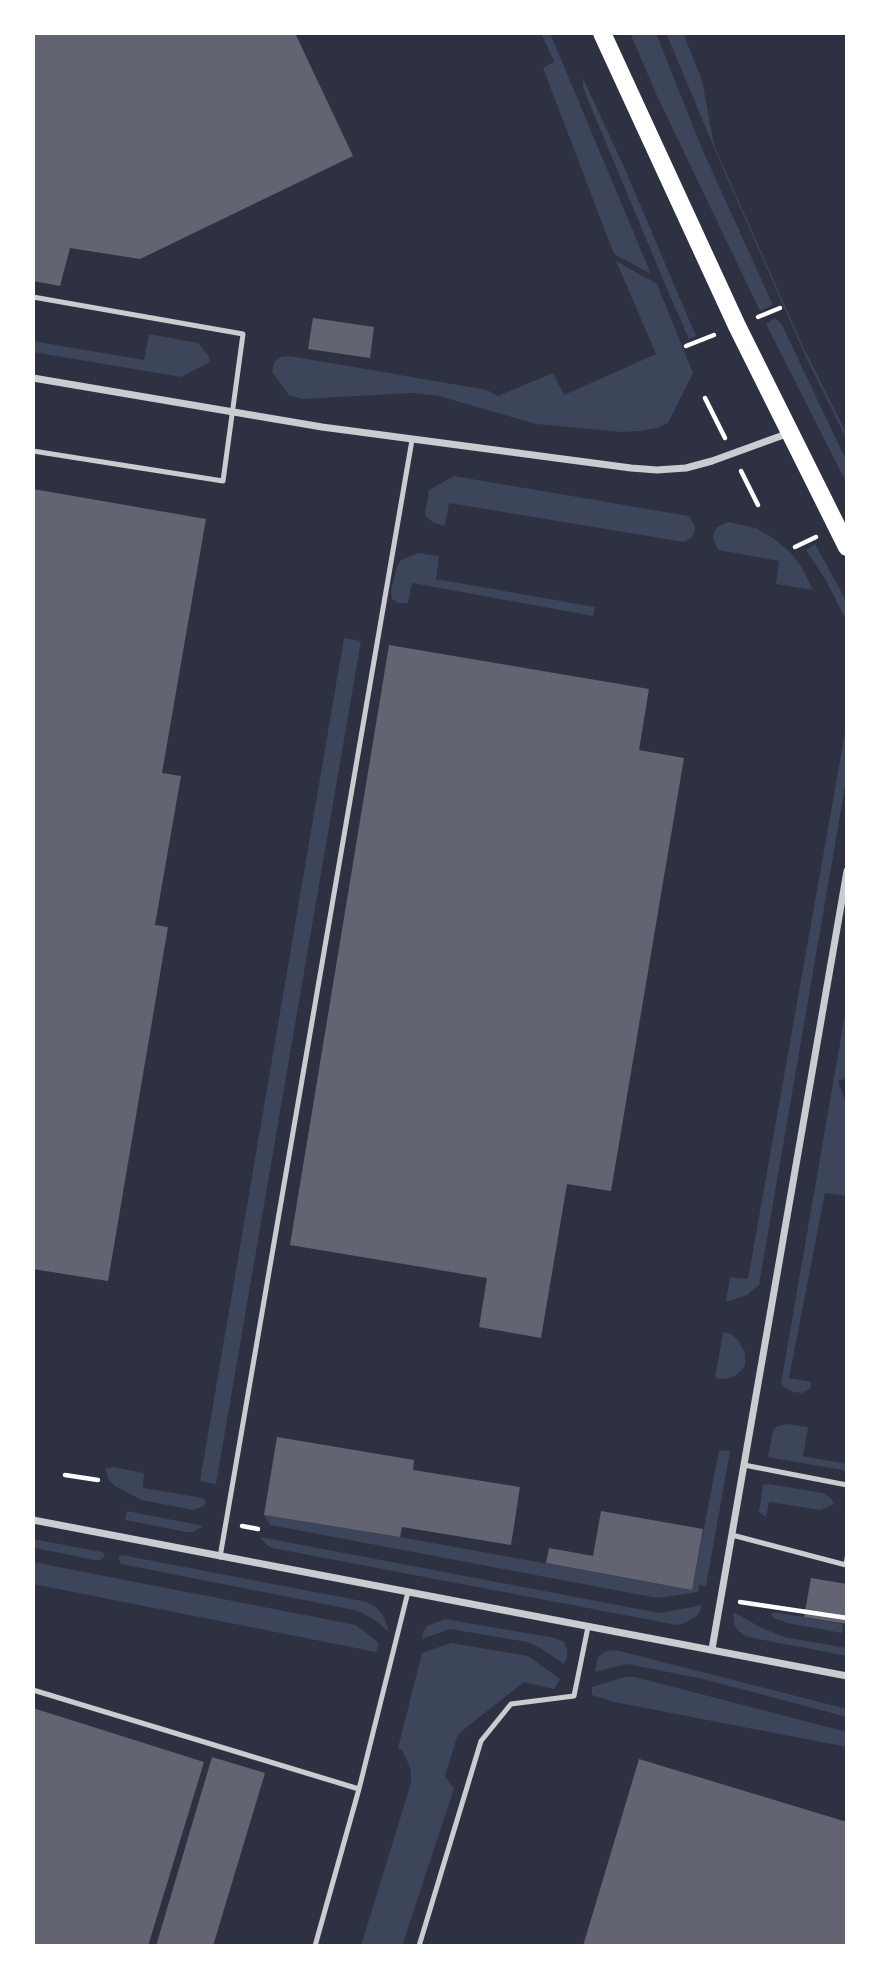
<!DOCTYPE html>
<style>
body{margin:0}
#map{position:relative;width:880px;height:1979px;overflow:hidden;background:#2d3142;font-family:Ubuntu,sans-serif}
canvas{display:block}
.frame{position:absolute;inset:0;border:35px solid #fff;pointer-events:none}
</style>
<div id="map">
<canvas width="880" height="1979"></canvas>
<div class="frame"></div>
</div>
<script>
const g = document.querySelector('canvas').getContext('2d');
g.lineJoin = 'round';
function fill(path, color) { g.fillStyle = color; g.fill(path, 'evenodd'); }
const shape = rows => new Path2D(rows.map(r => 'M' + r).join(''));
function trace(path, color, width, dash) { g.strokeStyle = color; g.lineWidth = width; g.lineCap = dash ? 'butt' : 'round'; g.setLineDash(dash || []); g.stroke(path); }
fill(shape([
 [541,33,550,33,651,274,614,254,543,68,554,62],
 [630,33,656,33,703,151,773,305,760,311,658,98],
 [666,33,683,33,702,80,714,145,804,349,847,435,847,440,805,355,718,157],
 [583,78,624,167,696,336,689,339,667,289,583,88],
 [616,261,657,284,693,373,668,423,657,428,639,431,621,432,536,424,439,396,412,393,302,399,289,395,272,372,274,362,281,357,290,356,487,390,498,396,553,373,564,395,656,354],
 [775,318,782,325,847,462,847,484,766,324],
 [149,334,198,343,208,355,210,362,181,377,33,352,33,341,144,360],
 [454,476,689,516,695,527,694,533,691,538,684,542,449,503,445,526,434,523,425,515,429,490],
 [728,522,756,528,773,538,790,552,801,566,813,590,776,584,779,561,718,550,713,539,714,532,717,527],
 [815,544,847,602,847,622,827,582,806,550],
 [418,553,439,556,436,579,595,607,593,616,412,583,408,603,398,603,392,599,391,591,397,566,401,560],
 [344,638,361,641,216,1484,200,1481],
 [847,721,847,775,759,1285,747,1295,726,1302,730,1277,748,1279],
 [847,1003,847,1078,838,1081,847,1106,847,1196,825,1193,789,1378,811,1382,811,1388,802,1393,794,1392,784,1387,781,1383],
 [723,1332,731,1334,737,1339,745,1352,745,1365,742,1370,735,1376,726,1379,715,1378],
 [786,1424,808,1427,803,1456,847,1464,847,1471,768,1457,773,1431,776,1427],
 [719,1450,730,1451,706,1586,699,1585,698,1592,657,1598,270,1525,264,1515,400,1537,692,1590],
 [114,1467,144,1473,143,1488,203,1498,206,1503,204,1506,193,1510,141,1500,115,1486,109,1480,105,1469],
 [769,1484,823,1493,831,1498,834,1504,820,1510,769,1502,766,1517,759,1512,763,1485],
 [127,1511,204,1526,192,1532,186,1532,125,1520],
 [260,1537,660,1613,702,1605,698,1615,685,1623,677,1625,272,1548,267,1545],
 [33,1539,102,1552,105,1556,100,1560,94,1560,35,1548],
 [122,1555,367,1602,376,1607,383,1615,389,1632,375,1620,364,1614,354,1610,121,1564,118,1557],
 [33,1562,356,1625,379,1643,376,1652,33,1584],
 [773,1612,843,1624,842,1633,787,1623,774,1618,771,1615],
 [735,1613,760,1627,784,1637,847,1648,847,1656,748,1637,738,1631,734,1623,733,1614],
 [445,1619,555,1638,564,1642,567,1650,567,1658,564,1664,542,1649,527,1642,450,1629,422,1639,423,1632,427,1626],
 [451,1643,528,1656,560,1679,554,1689,524,1682,458,1734,445,1776,454,1789,402,1946,361,1946,411,1783,411,1771,406,1758,402,1750,398,1748,422,1653],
 [616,1650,847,1709,847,1717,703,1679,627,1664,595,1672,598,1657,606,1651],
 [625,1677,635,1677,847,1732,847,1747,614,1702,592,1695,592,1687]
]), '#3c4559');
fill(shape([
 [33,33,295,33,353,156,140,259,70,248,60,286,33,281],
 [313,318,374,327,370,358,308,349],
 [33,489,206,519,162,773,181,776,155,925,168,927,108,1281,33,1269],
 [389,645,649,689,639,750,684,758,611,1191,567,1184,541,1338,479,1327,487,1278,290,1245],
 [277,1437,414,1460,413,1470,520,1487,511,1545,402,1527,400,1537,264,1515],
 [601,1511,703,1529,692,1590,546,1563,549,1548,593,1556],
 [811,1578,847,1584,847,1624,804,1617],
 [33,1708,204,1762,148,1946,33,1946],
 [212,1757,265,1773,213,1946,156,1946],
 [639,1759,847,1822,847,1946,583,1946]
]), '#626471');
trace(shape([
 [758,317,780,308],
 [686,346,714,335],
 [705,398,725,438],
 [741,471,758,505],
 [795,547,816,537],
 [65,1475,98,1480],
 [242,1526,258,1529],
 [740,1602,847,1618]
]), '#fff', 4.5);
trace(shape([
 [33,297,243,334,223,481,33,451],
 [744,1465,847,1485],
 [732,1535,846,1565,847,1558],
 [220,1557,412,440],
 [33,1690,359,1789],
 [315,1946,359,1789,408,1592],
 [419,1946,481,1741,511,1704,574,1696,588,1627]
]), '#caccd0', 5);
trace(shape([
 [33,378,322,427,631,468,657,470,686,468,712,461,789,433],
 [33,1520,847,1676],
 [712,1649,847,871]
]), '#caccd0', 7);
trace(shape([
 [602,33,737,326,847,547]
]), '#fff', 18);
</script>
